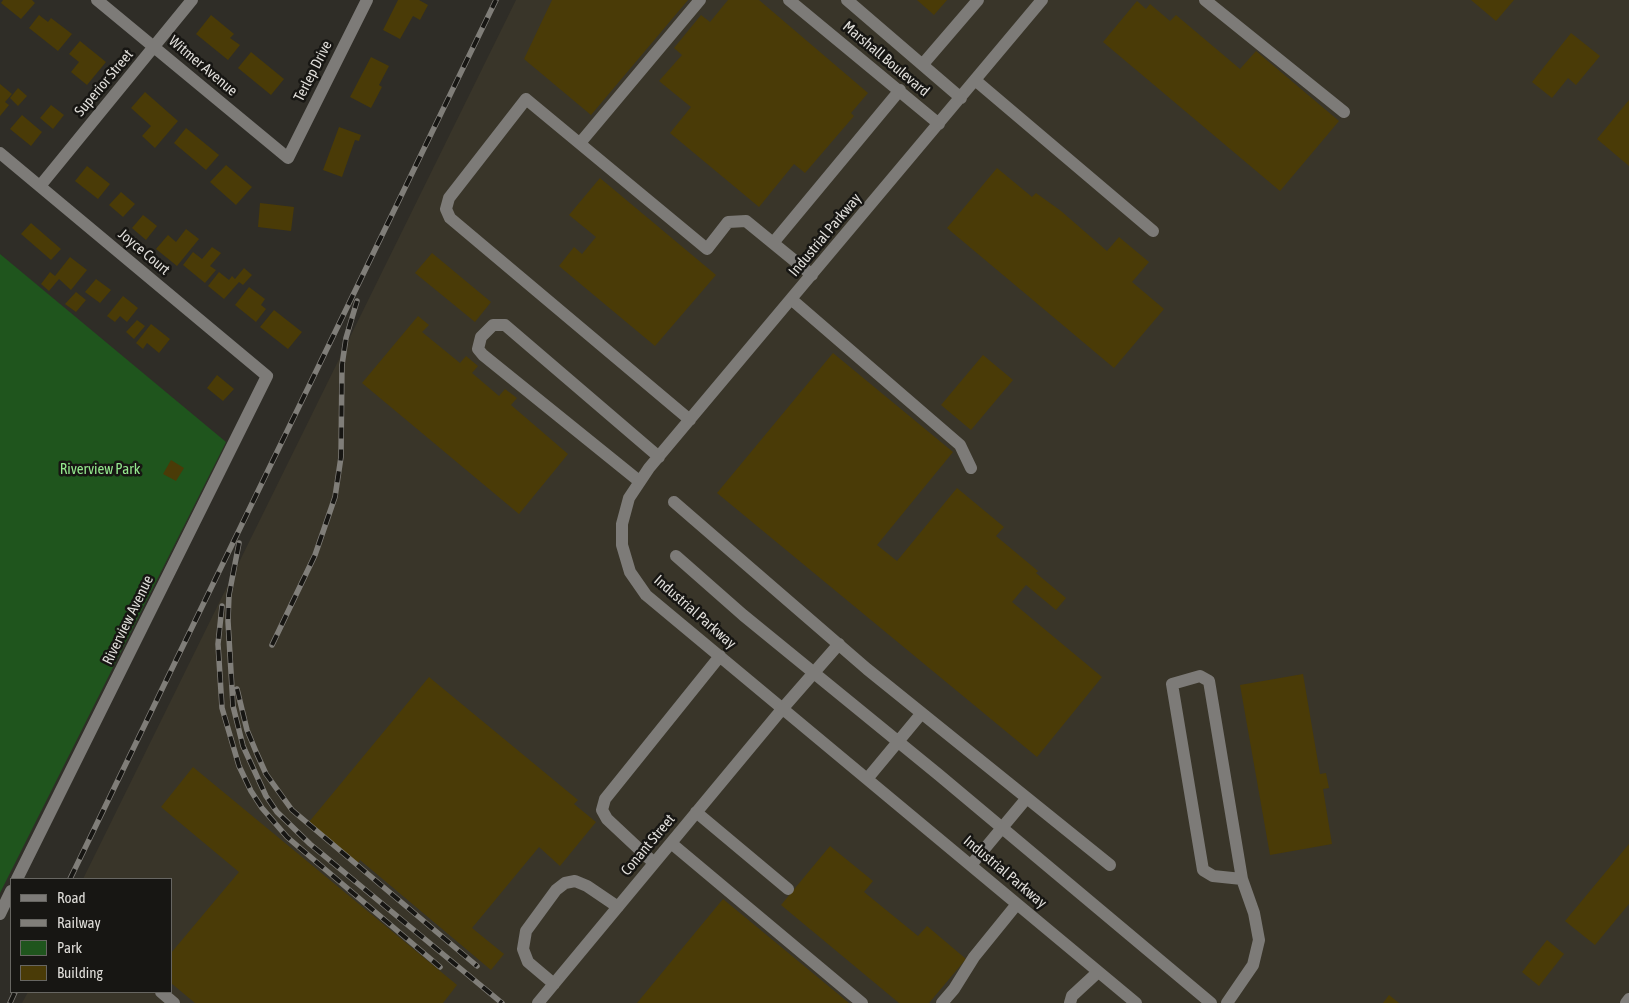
<!DOCTYPE html>
<style>
body{margin:0}
#map{position:relative;width:1629px;height:1003px;overflow:hidden;background:#2f2d27;font-family:"Asap Condensed",sans-serif}
canvas{display:block}
.legend{position:absolute;left:10px;top:878px;width:162px;height:115px;box-sizing:border-box;background:#171613;border:1px solid #676662;margin:0;padding:6px 9px;list-style:none;font-size:15px;color:#dfddd9}
.legend li{display:flex;align-items:center;gap:10px;height:25px}
.legend b{width:25px;border:1px solid #676662}
</style>
<div id="map">
<canvas width="1629" height="1003"></canvas>
<ul class="legend">
<li><b style="height:6px;background:#7d7b78"></b>Road</li>
<li><b style="height:6px;background:#807e79"></b>Railway</li>
<li><b style="height:14px;background:#1f551d"></b>Park</li>
<li><b style="height:14px;background:#4a3b07"></b>Building</li>
</ul>
</div>
<script>
const g = document.querySelector('canvas').getContext('2d');
g.lineJoin = 'round';
function fill(path, color) { g.fillStyle = color; g.fill(path, 'evenodd'); }
const shape = rows => new Path2D(rows.map(r => 'M' + r).join(''));
function trace(path, color, width, dash) { g.strokeStyle = color; g.lineWidth = width; g.lineCap = dash ? 'butt' : 'round'; g.setLineDash(dash || []); g.stroke(path); }
function drawText(font, color, halo, rows, align = 'center') {
  g.font = font + ' "Asap Condensed",sans-serif'; g.lineWidth = 5; g.setLineDash([]); g.textBaseline = 'middle'; g.strokeStyle = halo; g.fillStyle = color; for (const [text, x, y, turn = 0] of rows) {
    g.save(); g.translate(x, y); g.rotate((+turn || 0) * Math.PI / 180); g.textAlign = isNaN(turn) ? turn : align; if (halo) g.strokeText(text, 0, 0); g.fillText(text, 0, 0); g.restore();
  }
}
fill(shape([
 [516,0,1629,0,1629,1003,22,1003,28,992,171,992,171,879,83,879]
]), '#393529');
fill(shape([
 [0,254,226,442,0,893]
]), '#1f551d');
fill(shape([
 [3,0,32,0,35,3,21,19,1,3],
 [398,0,419,0,428,5,420,20,413,16,400,39,383,30],
 [552,0,688,0,591,115,524,59],
 [728,0,759,0,868,93,851,113,854,116,805,173,794,164,759,207,670,133,691,107,659,81,682,55,674,48,701,15,710,22],
 [917,0,947,0,934,15],
 [1471,0,1514,0,1496,21],
 [1137,1,1146,9,1150,4,1170,21,1176,15,1240,69,1256,51,1339,121,1280,191,1103,42],
 [39,15,48,22,51,18,72,34,58,51,29,28],
 [211,15,234,34,230,38,240,45,228,60,196,34],
 [1571,33,1600,56,1576,85,1568,78,1552,98,1532,82],
 [80,41,106,62,87,85,71,72,79,62,69,54],
 [251,52,284,79,271,95,238,68],
 [371,57,389,66,379,85,382,87,371,108,350,97],
 [0,84,12,94,5,102,9,105,0,116],
 [18,88,27,96,18,106,10,98],
 [145,92,178,121,155,148,142,136,151,126,131,108],
 [1629,100,1629,166,1597,139],
 [51,105,64,115,53,129,40,118],
 [22,115,42,132,31,146,10,129],
 [339,127,361,135,359,141,355,140,342,177,323,170],
 [186,128,219,155,206,170,174,143],
 [226,165,252,187,236,205,210,182],
 [87,166,110,184,98,199,75,181],
 [997,168,1032,197,1036,193,1061,211,1107,251,1119,237,1149,262,1132,282,1164,309,1114,368,947,228],
 [600,178,716,275,655,346,559,266,574,247,582,254,596,237,569,215],
 [121,192,135,204,123,217,109,205],
 [260,203,294,207,291,231,258,227],
 [143,215,157,226,146,240,132,228],
 [31,223,61,249,51,260,21,234],
 [186,229,199,239,177,266,156,249,168,235,176,242],
 [212,247,221,253,210,266,216,270,205,283,183,265,193,252,202,259],
 [432,253,491,302,475,322,415,273],
 [70,257,87,270,71,290,59,279,49,291,41,284,50,272,55,276],
 [244,268,252,275,243,285,239,282,224,299,208,286,219,272,229,280,232,276,235,279],
 [96,279,111,290,100,303,85,292],
 [249,287,265,299,261,305,266,309,256,322,235,305],
 [76,292,86,300,76,312,65,304],
 [123,296,138,308,127,322,120,316,115,322,107,316],
 [274,310,302,332,288,349,260,327],
 [418,316,429,325,422,332,460,363,466,356,478,366,472,373,499,396,505,389,517,398,511,405,568,454,519,514,362,383],
 [137,320,145,326,134,339,126,332],
 [151,324,170,339,159,353,147,343,143,349,136,343],
 [833,353,953,452,877,545,897,561,957,488,1004,527,996,536,1038,571,1036,573,1066,598,1056,610,1026,585,1012,602,1102,677,1037,757,717,493],
 [983,355,1013,380,971,430,941,405],
 [217,375,234,389,223,401,207,388],
 [171,460,184,468,176,481,163,474],
 [1303,674,1320,774,1326,773,1329,788,1323,789,1332,844,1270,855,1240,685],
 [429,677,578,800,574,804,596,822,560,866,539,847,472,928,504,954,491,970,360,860,358,863,309,822],
 [193,767,457,985,443,1003,195,1003,171,983,171,953,239,872,161,807],
 [1629,844,1629,904,1595,945,1565,921],
 [830,846,873,881,864,892,918,936,927,926,966,959,929,1003,899,1003,781,905],
 [723,899,849,1003,637,1003],
 [1547,940,1564,954,1539,986,1522,972],
 [1389,995,1399,1003,1383,1003]
]), '#4a3b07');
trace(shape([
 [97,0,288,158,367,0],
 [789,0,939,124],
 [847,0,961,98],
 [1042,0,649,468,629,498,622,524,622,545,630,572,646,595,1136,1003],
 [1205,0,1344,112],
 [923,64,978,0],
 [975,80,1153,231],
 [580,143,700,0],
 [0,153,267,376,17,879],
 [40,186,192,0],
 [773,243,900,90],
 [791,299,960,445,971,468],
 [690,420,450,218,446,209,449,198,526,99,707,249,728,222,746,221,812,275],
 [639,481,483,355,478,349,481,337,493,325,505,325,659,457],
 [674,502,867,669,1110,865],
 [676,556,743,615,939,775,1211,1003],
 [867,779,921,714],
 [696,812,788,889],
 [671,843,862,1003],
 [654,863,607,819,602,810,605,799,720,656],
 [971,865,1026,799],
 [0,914,11,891],
 [554,984,528,962,523,949,526,931,556,890,565,883,575,881,587,886,618,907],
 [161,992,174,1003],
 [538,1003,783,708,839,644],
 [942,1003,954,989,974,957,1017,904],
 [1070,1003,1072,996,1098,972],
 [1227,1003,1253,965,1259,940,1254,913,1242,879,1209,681,1200,676,1172,684,1203,870,1213,876,1242,879],
 [1626,1003,1629,999]
]), '#7d7b78', 12);
const rail = shape([
 [239,543,229,595,228,621,233,706,243,746,266,796,277,812,310,844,502,1003],
 [222,606,218,644,222,708,239,766,251,791,262,808,287,837,440,967],
 [272,645,315,555,335,497,341,457,342,365,346,338,357,301],
 [237,689,247,730,257,754,266,774,292,810,477,966],
 [70,879,496,0],
 [10,1003,15,992]
]);
trace(rail, '#807e79', 5.5);
trace(rail, '#171613', 4, [11]);
drawText('15px', '#dfddd9', '#171613', [
 ["Marshall Boulevard",886,59,40],
 ["Witmer Avenue",203,66,40],
 ["Terlep Drive",313,71,-63],
 ["Superior Street",104,83,-50],
 ["Industrial Parkway",825,235,-50],
 ["Joyce Court",144,252,40],
 ["Industrial Parkway",695,612,41],
 ["Riverview Avenue",128,620,-64],
 ["Conant Street",648,845,-50],
 ["Industrial Parkway",1005,872,40]
]);
drawText('15px', '#94e78e', '#171613', [
 ["Riverview Park",100,469]
]);
</script>
